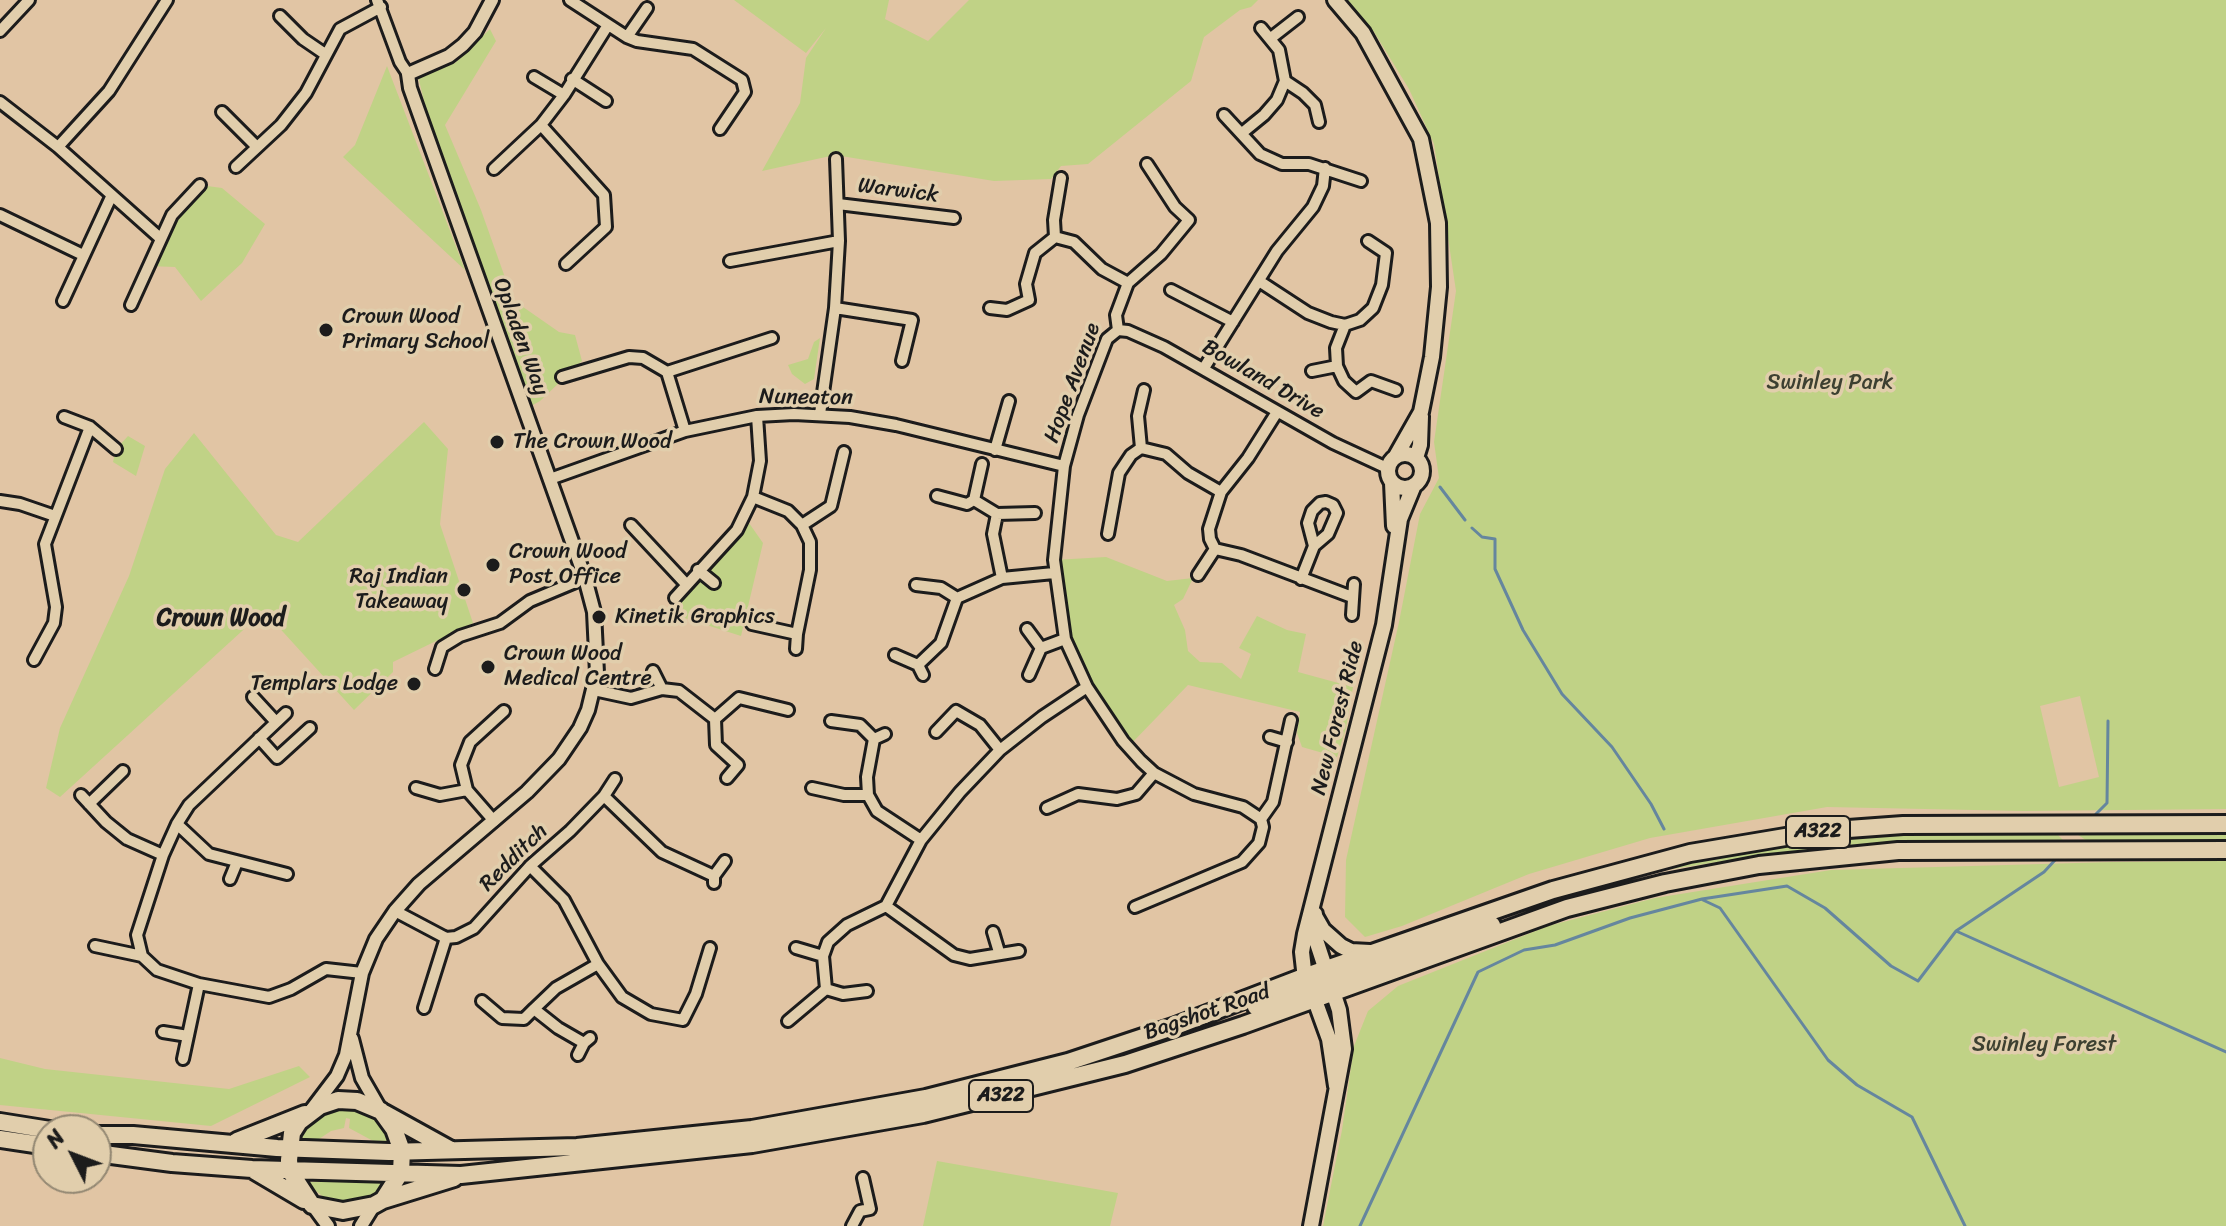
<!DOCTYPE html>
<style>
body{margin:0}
#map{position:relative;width:2226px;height:1226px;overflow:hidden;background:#e1c5a4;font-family:Sriracha,sans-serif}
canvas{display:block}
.north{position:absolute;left:32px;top:1114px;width:80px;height:80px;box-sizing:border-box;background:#e1ceac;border:2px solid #928772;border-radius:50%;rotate:312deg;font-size:22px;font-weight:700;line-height:32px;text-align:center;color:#1c1c1c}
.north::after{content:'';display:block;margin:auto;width:28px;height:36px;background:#1c1c1c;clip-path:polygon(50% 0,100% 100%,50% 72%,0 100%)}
</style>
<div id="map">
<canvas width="2226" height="1226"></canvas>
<div class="north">N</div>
</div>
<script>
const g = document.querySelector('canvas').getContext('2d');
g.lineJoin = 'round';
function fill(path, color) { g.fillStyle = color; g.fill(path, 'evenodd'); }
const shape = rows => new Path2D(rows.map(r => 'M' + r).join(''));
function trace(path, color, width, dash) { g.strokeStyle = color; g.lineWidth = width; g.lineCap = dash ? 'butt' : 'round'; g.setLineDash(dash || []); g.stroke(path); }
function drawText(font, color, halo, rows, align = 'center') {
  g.font = font + ' Sriracha,sans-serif'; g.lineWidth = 7; g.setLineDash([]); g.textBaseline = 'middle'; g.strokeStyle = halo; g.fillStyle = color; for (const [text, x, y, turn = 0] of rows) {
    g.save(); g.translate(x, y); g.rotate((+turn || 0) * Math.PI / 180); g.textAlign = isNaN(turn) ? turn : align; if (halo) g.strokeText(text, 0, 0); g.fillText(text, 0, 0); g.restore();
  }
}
fill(shape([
 [734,0,889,0,885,19,928,41,969,0,1258,0,1251,7,1240,10,1204,37,1191,81,1088,164,1061,166,1051,179,994,181,835,155,762,171,800,103,806,58,826,28,806,53],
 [1346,0,2226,0,2226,809,2023,811,1827,807,1650,838,1529,874,1402,926,1365,937,1345,917,1346,860,1399,622,1420,514,1439,478,1434,442,1456,291,1434,144,1409,89,1374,32],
 [2080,696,2099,777,2059,787,2040,706],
 [490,29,496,41,445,125,481,210,513,300,559,332,575,335,582,361,540,401,531,406,444,157,430,126,418,76,455,63],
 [387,66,465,270,343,157,355,145],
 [200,185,222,188,265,224,242,263,201,301,175,267,148,266,160,238],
 [820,338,814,379,805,384,792,374,788,365,808,359,814,342],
 [424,422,448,449,440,524,473,623,393,662,393,672,354,710,264,611,60,797,46,788,60,728,129,576,165,469,194,433,276,535,298,542],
 [128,436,145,446,136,476,113,462,116,449],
 [749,523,763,543,741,636,666,612,675,598,737,530],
 [1106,557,1167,581,1193,578,1183,599,1174,605,1185,630,1188,651,1200,662,1222,663,1241,679,1251,654,1239,648,1257,616,1287,630,1306,634,1298,672,1353,687,1346,728,1337,757,1302,747,1297,733,1300,712,1188,685,1128,747,1065,639,1054,560],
 [2053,830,2066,843,1823,852,1731,860,1666,870,1610,884,1481,925,1479,923,1536,902,1698,859,1870,835],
 [2071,830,2226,830,2226,845,2090,843],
 [2226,861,2226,1226,1323,1226,1342,1130,1354,1046,1368,1011,1398,986,1548,926,1655,898,1831,870,2112,862],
 [0,1058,45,1069,229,1089,299,1066,310,1077,211,1126,0,1105],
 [351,1106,375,1116,386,1128,392,1142,375,1142,349,1128,350,1119,346,1118,344,1128,331,1131,316,1141,300,1140,305,1129,322,1113,337,1107],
 [937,1161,1118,1193,1110,1226,923,1226],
 [305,1182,386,1182,378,1192,352,1203,327,1200]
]), '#c0d286');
trace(shape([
 [1440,487,1465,520],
 [1472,528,1482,537,1495,539,1495,569,1523,630,1562,694,1612,747,1651,804,1664,829],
 [2096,814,2107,803,2108,721],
 [1703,900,1720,908,1828,1060,1857,1085,1912,1117,1965,1226],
 [1956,931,2044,872,2056,859],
 [1360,1226,1478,972,1524,950,1555,945,1630,918,1702,899,1787,886,1825,908,1891,966,1918,981,1956,931,2226,1052]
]), '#65869e', 3);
const minor = shape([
 [377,0,400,62,408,74],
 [570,0,627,37,637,41,693,49,742,80,745,92,720,129],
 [280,16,303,39,325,54],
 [0,31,29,0],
 [627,37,647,8],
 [1271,38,1298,17],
 [534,77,564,95],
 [572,79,606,101],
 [1285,81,1303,93,1315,105,1319,122],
 [0,102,58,147,160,238],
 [222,112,256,146],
 [1224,115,1260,154,1282,164,1309,164,1361,181],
 [1242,133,1264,115,1277,100,1285,81,1279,50,1261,28],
 [58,147,109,91,167,0],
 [236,167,281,125,306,93,340,29,381,7],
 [494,169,541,125],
 [838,204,954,218],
 [0,215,83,255],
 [1055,237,1054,220,1061,178],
 [730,261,839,241],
 [566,264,606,227,604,195,541,125,564,95,608,25],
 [1259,281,1308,313,1331,322,1345,325,1360,320,1373,308,1382,285,1386,253,1368,241],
 [1171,290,1233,322],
 [63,301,111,197],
 [131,305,172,215,200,185],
 [835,308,912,320,902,361],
 [990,308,1007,310,1029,300,1026,284,1035,253,1055,237,1074,242,1102,269,1128,283],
 [1345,325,1336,348,1337,366,1344,381,1356,392,1371,381,1396,390],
 [1118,330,1107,339,1078,415,1064,466,1054,560,1065,639,1087,687,1123,741,1141,761,1154,773,1194,794,1243,807,1261,819,1263,827,1259,843,1242,862,1135,907],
 [1118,330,1128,331,1164,347,1333,443,1387,468],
 [1118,330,1116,315,1128,283,1161,254,1189,220,1175,207,1147,164],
 [1204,368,1277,251,1313,207,1323,186,1325,168],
 [1312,371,1337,366],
 [562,377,629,357,643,358,667,372],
 [820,414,835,308,839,241,836,159],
 [64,417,90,427,116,449],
 [685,431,667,372,772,338],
 [1141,448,1138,416,1144,390],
 [995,450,1009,401],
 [550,479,685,431,757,416,794,414,850,417,896,425,1064,466],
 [937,496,967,504,974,500,997,514,993,534,1002,578],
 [753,497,788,511,802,525,810,542,810,570,797,634,796,649],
 [974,500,982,464],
 [0,501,20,504,55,516],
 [997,514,1035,513],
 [631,525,686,584],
 [802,525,831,506,844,452],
 [1108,534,1119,473,1131,455,1141,448,1166,454,1188,473,1221,492],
 [1215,549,1210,539,1209,529,1221,492,1248,458,1277,412],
 [1215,549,1241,555,1352,597],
 [698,570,714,583],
 [1198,575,1215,549],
 [1301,579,1314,546,1328,534,1337,513,1333,505,1326,502,1320,503,1312,511,1308,523,1314,546],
 [916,585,941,588,957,598],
 [675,598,737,530,753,497,760,461,757,416],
 [957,598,1002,578,1054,573],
 [1352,615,1354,584],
 [752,624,797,634],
 [1027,629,1041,648],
 [895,655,918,665],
 [34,660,54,623,56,607,45,544,90,427],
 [435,669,442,647,460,636,500,623,530,601,585,578],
 [653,671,662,689],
 [923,675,918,665,941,643,957,598],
 [1029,675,1041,648,1065,639],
 [594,690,631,698,662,689,679,691,715,719,739,698,788,710],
 [253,697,276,722],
 [286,713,189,805,177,824,163,855,137,935,142,956,157,970,199,984,269,997,291,989,326,969,362,973],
 [715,719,716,745,738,765,727,778],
 [831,721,860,725,874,739],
 [936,732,956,711,980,725,1000,750],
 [885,734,874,739,867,777,868,795,877,811,921,840],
 [1270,737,1287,742],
 [259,738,277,758,310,728],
 [416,788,440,795,467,790],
 [812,788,844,795,868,795],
 [81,795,106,822,127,839,163,855],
 [604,796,615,779],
 [89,804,123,771],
 [1047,808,1078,794,1117,799,1136,794,1154,773],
 [1261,819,1273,802,1291,720],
 [494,821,467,790,461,765,470,742,504,711],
 [177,824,209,854,287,874],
 [530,866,564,900,598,964,622,997,651,1014,683,1020,696,994,710,948],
 [714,876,725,861],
 [230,879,237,862],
 [886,906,954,955,970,959,1019,951],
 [395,911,446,938,456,937,474,928,530,866,570,831,604,796,662,852,714,876,714,883],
 [993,932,999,952],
 [95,946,142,956],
 [796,948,823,956],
 [826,989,843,994,867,991],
 [482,1001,502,1018,524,1019,534,1009],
 [424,1008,446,938],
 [788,1021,826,989,823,956,828,942,847,925,886,906,921,840,960,792,1000,750,1042,717,1087,687],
 [163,1032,188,1036],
 [590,1038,584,1043,558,1028,534,1009,556,988,598,964],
 [578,1055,584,1043],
 [183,1059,199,984],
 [852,1226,860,1211,870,1209,863,1178]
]);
const tertiary = shape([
 [352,1039,362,1078,381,1111],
 [312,1109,337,1076,346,1055,362,973,376,939,395,911,419,884,527,792,559,759,580,728,588,710,597,673,594,612,585,578,410,88,408,74,449,56,463,45,475,32,492,0],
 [314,1207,328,1226],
 [361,1226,374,1205]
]);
const secondary = shape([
 [1335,0,1363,33,1421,139,1438,223,1439,287,1432,357,1421,412,1396,456],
 '1388 471a17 17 0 1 1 34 0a17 17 0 1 1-34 0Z',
 [1416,458,1420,445,1421,416],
 [1392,483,1394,526],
 [1315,916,1323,930,1341,946,1351,951,1370,952],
 [1336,1086,1329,1039,1304,970,1302,952,1305,934,1384,625,1400,519,1414,485],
 [1311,1226,1344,1049,1339,1010,1316,940,1315,914]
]);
const trunk = shape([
 [1307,979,1316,983,1329,981,1492,925],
 [1256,1007,1310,987,1322,987],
 [338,1100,357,1101,381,1111,394,1129,402,1151,401,1172,383,1200,374,1205,343,1211,312,1205,290,1171,289,1160,292,1133,299,1122,320,1106,338,1100],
 [384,1113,451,1150],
 [0,1122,50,1130],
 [96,1135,133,1135,277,1148,389,1152,577,1147,752,1129,926,1098,1068,1062,1173,1027,1306,976,1553,890,1690,853,1821,831,1903,825,2226,824],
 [0,1139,48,1146],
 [237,1141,305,1114],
 [96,1153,172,1163,252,1169,461,1175,752,1144,923,1114,1125,1064,1243,1025,1567,908,1665,883,1759,865,1898,851,2226,850],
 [255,1171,304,1200],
 [383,1200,454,1178]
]);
trace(minor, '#1c1c1c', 16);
trace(tertiary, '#1c1c1c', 18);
trace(secondary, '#1c1c1c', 20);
trace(trunk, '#1c1c1c', 22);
trace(minor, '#e1ceac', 10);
trace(tertiary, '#e1ceac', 12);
trace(secondary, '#e1ceac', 14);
trace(trunk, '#e1ceac', 16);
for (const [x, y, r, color] of [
 [326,330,8,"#1c1c1c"],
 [497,442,8,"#1c1c1c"],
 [493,565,8,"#1c1c1c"],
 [464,590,8,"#1c1c1c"],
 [599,617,8,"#1c1c1c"],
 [488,667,8,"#1c1c1c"],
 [414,684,8,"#1c1c1c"]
]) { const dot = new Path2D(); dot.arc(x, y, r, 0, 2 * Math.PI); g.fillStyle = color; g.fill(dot); trace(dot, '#e1ceac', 3); }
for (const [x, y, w] of [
 [1818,832,64],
 [1001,1096,64]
]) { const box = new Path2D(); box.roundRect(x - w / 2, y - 16, w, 32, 6); g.fillStyle = '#e1ceac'; g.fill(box); trace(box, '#1c1c1c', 2); }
drawText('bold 20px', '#1c1c1c', null, [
 ["A322",1818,832],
 ["A322",1001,1096]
]);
drawText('22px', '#1c1c1c', '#e1ceac', [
 ["Warwick",898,191,7],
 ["Opladen Way",520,337,70],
 ["Bowland Drive",1263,380,30],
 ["Hope Avenue",1073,383,-70],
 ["Nuneaton",806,398,1],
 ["New Forest Ride",1338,718,-76],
 ["Redditch",514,858,-45],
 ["Bagshot Road",1207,1013,-19]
]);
drawText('22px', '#1c1c1c', '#e1ceac', [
 ["Crown Wood",342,317],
 ["Primary School",342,342],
 ["The Crown Wood",513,442],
 ["Crown Wood",509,552],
 ["Post Office",509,577],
 ["Raj Indian",448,577,"right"],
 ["Takeaway",448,602,"right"],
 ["Kinetik Graphics",615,617],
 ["Crown Wood",504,654],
 ["Medical Centre",504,679],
 ["Templars Lodge",398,684,"right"]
], 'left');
drawText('22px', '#3d4031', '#e1ceac', [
 ["Swinley Park",1830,383],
 ["Swinley Forest",2044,1045]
]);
drawText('bold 24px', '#1c1c1c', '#e1ceac', [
 ["Crown Wood",221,619]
]);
</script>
